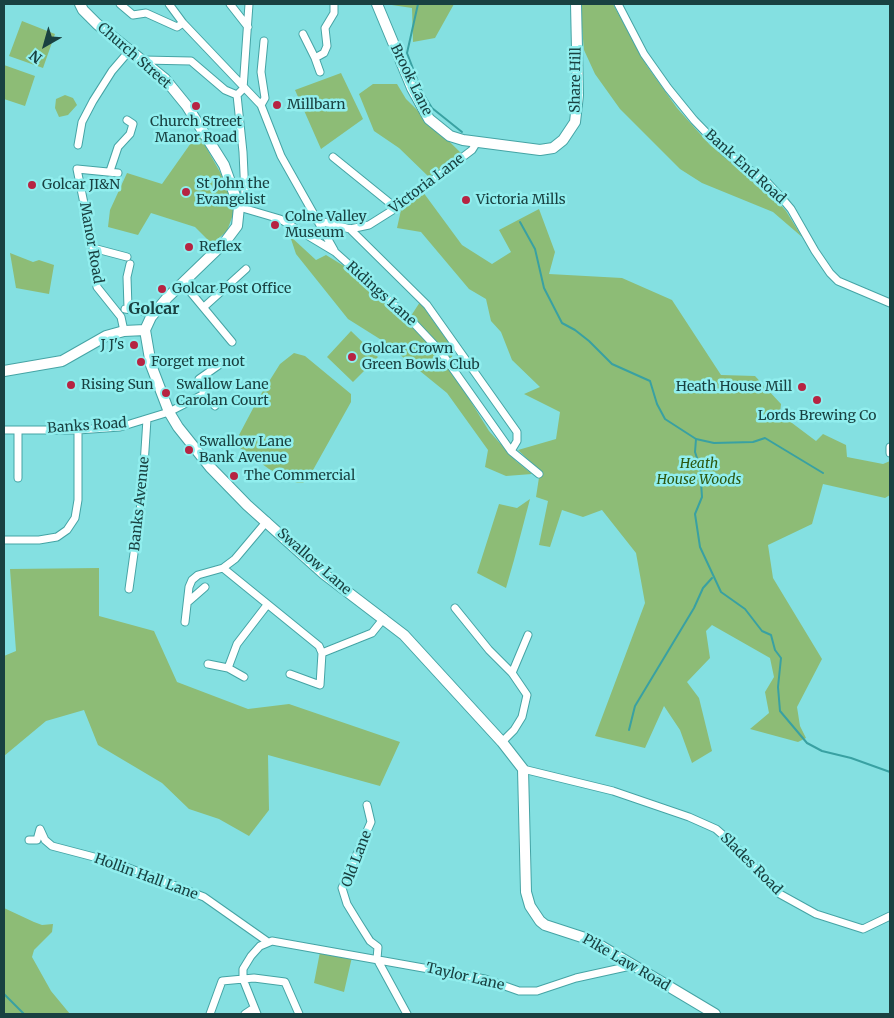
<!DOCTYPE html>
<style>
body{margin:0}
#map{position:relative;width:894px;height:1018px;overflow:hidden;background:#84e0e1;font-family:Merriweather,serif}
canvas{display:block}
.frame{position:absolute;inset:0;border:5px solid #194141;pointer-events:none}
.north{position:absolute;left:20px;top:20px;width:50px;height:50px;-webkit-text-stroke:4px #91eeee;paint-order:stroke;rotate:218deg;font-size:14px;font-weight:700;line-height:20px;text-align:center;color:#194141}
.north::after{content:'';display:block;margin:auto;width:18px;height:22px;background:#194141;clip-path:polygon(50% 0,100% 100%,50% 72%,0 100%)}
</style>
<div id="map">
<canvas width="894" height="1018"></canvas>
<div class="frame"></div>
<div class="north">N</div>
</div>
<script>
const g = document.querySelector('canvas').getContext('2d');
g.lineJoin = 'round';
function fill(path, color) { g.fillStyle = color; g.fill(path, 'evenodd'); }
const shape = rows => new Path2D(rows.map(r => 'M' + r).join(''));
function trace(path, color, width, dash) { g.strokeStyle = color; g.lineWidth = width; g.lineCap = dash ? 'butt' : 'round'; g.setLineDash(dash || []); g.stroke(path); }
function drawText(font, color, halo, rows, align = 'center') {
  g.font = font + ' Merriweather,serif'; g.lineWidth = 5; g.setLineDash([]); g.textBaseline = 'middle'; g.strokeStyle = halo; g.fillStyle = color; for (const [text, x, y, turn = 0] of rows) {
    g.save(); g.translate(x, y); g.rotate((+turn || 0) * Math.PI / 180); g.textAlign = isNaN(turn) ? turn : align; if (halo) g.strokeText(text, 0, 0); g.fillText(text, 0, 0); g.restore();
  }
}
fill(shape([
 [385,4,454,4,435,38,413,42,412,8],
 [580,4,613,4,647,66,677,108,710,145,772,195,786,211,802,237,773,212,702,183,680,169,620,109,595,74,584,50],
 [22,21,55,34,43,68,9,56],
 [4,65,35,76,25,106,4,99],
 [341,73,363,119,321,149,295,90],
 [373,84,397,84,406,99,462,154,430,178,399,148,374,131,359,94],
 [65,95,73,98,77,105,68,115,59,117,55,108,56,99],
 [198,133,220,172,232,199,234,212,227,231,212,244,195,227,151,213,138,235,108,227,110,210,127,173,162,184],
 [423,192,462,245,492,264,511,252,499,230,539,209,555,252,549,274,622,278,672,300,721,375,755,376,781,404,780,414,816,441,823,434,846,445,847,457,883,464,890,461,890,495,885,498,823,484,812,524,768,545,773,578,822,659,797,707,800,726,806,738,798,742,750,729,769,713,765,692,774,677,770,658,712,625,706,631,710,658,687,682,699,698,712,751,692,763,680,730,664,706,645,748,595,736,645,603,636,553,602,510,583,517,562,510,550,547,539,545,548,501,536,497,540,471,518,450,556,439,560,412,524,394,540,387,512,360,501,332,491,321,486,299,469,289,421,232,397,228,401,210],
 [290,236,316,260,326,255,344,266,407,322,420,302,454,350,449,366,489,431,516,461,532,474,506,476,485,467,488,450,447,393,383,341,348,319,296,254],
 [10,253,33,262,39,260,54,265,49,294,16,288],
 [351,331,378,357,353,382,327,357],
 [294,353,305,356,351,394,351,402,308,479,303,483,297,483,269,469,240,448,239,435,258,399,280,364],
 [530,499,514,560,506,588,477,573,499,504,517,508],
 [99,568,99,616,154,631,177,682,248,709,289,704,400,742,380,786,268,755,269,810,249,836,219,819,189,809,162,783,98,745,84,710,46,721,4,756,4,656,16,651,10,569],
 [4,908,34,922,42,925,53,924,52,932,34,950,32,957,51,991,70,1014,4,1014],
 [320,952,352,957,344,992,314,983]
]), '#8dbc76');
trace(shape([
 [418,4,407,53,422,92,432,108,462,132],
 [520,222,535,249,544,288,562,323,575,330,589,341,612,364,650,381,657,404,665,419,696,439,695,452,700,467,702,497,695,514,700,547,721,592,745,609,762,631,771,635,775,650,781,658,778,687,780,711,807,743,822,751,851,758,890,772],
 [696,439,714,443,753,442,765,438,823,473],
 [629,730,635,706,694,608,703,588,712,578],
 [4,994,24,1014]
]), '#39a1a2', 2);
const street = shape([
 [120,4,133,15,146,13,177,27,183,23],
 [169,4,183,23,261,105,281,156,334,250],
 [230,4,248,27],
 [249,4,243,89,237,95,243,152,245,195,239,207,280,219,335,252,410,319,441,352,511,451,539,474],
 [618,4,644,54,668,88,694,120,726,153,767,182,780,196,791,209,815,251,830,273,838,281,890,303],
 [303,34,315,58],
 [143,60,191,61,225,90,237,95],
 [320,72,315,58,324,53,327,46,325,28,334,13,334,4],
 [261,105,265,98,261,72,264,41],
 [78,145,82,122,93,101,112,71,130,50],
 [333,157,396,208],
 [110,171,118,147,130,134,133,124,127,120],
 [118,173,77,169,93,248,97,287,121,317,124,331],
 [316,220,350,229,369,225,396,208,472,150,477,142],
 [350,229,427,305,517,432,517,441,511,451],
 [93,248,127,257],
 [183,283,232,342],
 [204,307,246,269],
 [128,308,127,277,130,264],
 [125,309,146,312],
 [204,394,199,379,219,365],
 [4,430,78,430,120,427,169,412,204,394,215,406],
 [890,447,890,453],
 [18,478,18,430],
 [4,540,39,540,57,537,67,530,75,518,78,500,78,430],
 [223,568,235,559,267,521],
 [129,589,142,496,147,419],
 [189,601,205,587],
 [455,608,489,650,512,673,527,695,522,717,514,730,502,742],
 [185,622,189,587,192,580,198,575,223,568,319,646,322,653],
 [208,664,228,668,237,644,267,605],
 [228,668,244,677],
 [512,673,528,635],
 [290,674,320,685,322,653,372,633,384,618],
 [523,769,613,791,689,817,716,829,732,843,778,893,816,914,863,929,890,916],
 [367,805,371,822,342,888,347,904,358,922,370,941,378,947,377,959,407,1014],
 [29,840,37,840,40,829,45,840,52,846,113,862,204,897,268,942],
 [210,1014,222,981,254,978,285,982,299,1014],
 [245,1014,254,1008],
 [257,1014,243,979,243,969,251,956,260,946,272,941,485,979,519,991,537,991,576,978,635,965]
]);
const secondary = shape([
 [80,4,83,10,97,24,165,79,187,106,224,165,239,207,237,226,225,242,167,298,151,317,145,330,151,365,169,412,178,427,210,467,247,505,324,574,404,635,502,742,523,769,526,892,530,906,540,921,545,925,591,940,715,1014],
 [377,4,412,88,429,119,450,136,463,140,540,150,553,148,563,140,575,122,578,95,576,4],
 [4,371,62,361,106,336,124,331,145,330]
]);
trace(street, '#45a4a5', 9);
trace(secondary, '#45a4a5', 12);
trace(street, '#fff', 7);
trace(secondary, '#fff', 10);
for (const [x, y, r, color] of [
 [277,105,5,"#b62442"],
 [196,106,5,"#b62442"],
 [32,185,5,"#b62442"],
 [186,192,5,"#b62442"],
 [466,200,5,"#b62442"],
 [275,225,5,"#b62442"],
 [189,247,5,"#b62442"],
 [162,289,5,"#b62442"],
 [134,345,5,"#b62442"],
 [352,357,5,"#b62442"],
 [141,362,5,"#b62442"],
 [71,385,5,"#b62442"],
 [802,387,5,"#b62442"],
 [166,393,5,"#b62442"],
 [817,400,5,"#b62442"],
 [189,450,5,"#b62442"],
 [234,476,5,"#b62442"]
]) { const dot = new Path2D(); dot.arc(x, y, r, 0, 2 * Math.PI); g.fillStyle = color; g.fill(dot); trace(dot, '#91eeee', 2); }
drawText('14px', '#194141', '#91eeee', [
 ["Church Street",134,56,41],
 ["Brook Lane",411,80,64],
 ["Share Hill",576,80,-89],
 ["Bank End Road",745,167,42],
 ["Victoria Lane",427,184,-37],
 ["Manor Road",91,243,80],
 ["Ridings Lane",381,294,42],
 ["Banks Road",87,426,-4],
 ["Banks Avenue",140,504,-84],
 ["Swallow Lane",314,562,41],
 ["Old Lane",357,859,-69],
 ["Slades Road",751,864,45],
 ["Hollin Hall Lane",146,877,20],
 ["Pike Law Road",626,963,30],
 ["Taylor Lane",465,977,13]
]);
drawText('14px', '#194141', '#91eeee', [
 ["Millbarn",287,105],
 ["Church Street",196,122,"center"],
 ["Manor Road",196,138,"center"],
 ["St John the",196,184],
 ["Evangelist",196,200],
 ["Golcar JI&N",42,185],
 ["Victoria Mills",476,200],
 ["Colne Valley",285,217],
 ["Museum",285,233],
 ["Reflex",199,247],
 ["Golcar Post Office",172,289],
 ["J J's",124,345,"right"],
 ["Golcar Crown",362,349],
 ["Green Bowls Club",362,365],
 ["Forget me not",151,362],
 ["Rising Sun",81,385],
 ["Swallow Lane",176,385],
 ["Carolan Court",176,401],
 ["Heath House Mill",792,387,"right"],
 ["Lords Brewing Co",817,416,"center"],
 ["Swallow Lane",199,442],
 ["Bank Avenue",199,458],
 ["The Commercial",244,476]
], 'left');
drawText('italic 14px', '#2d5810', '#91eeee', [
 ["Heath",699,464],
 ["House Woods",699,480]
]);
drawText('bold 16px', '#194141', '#91eeee', [
 ["Golcar",154,309]
]);
</script>
